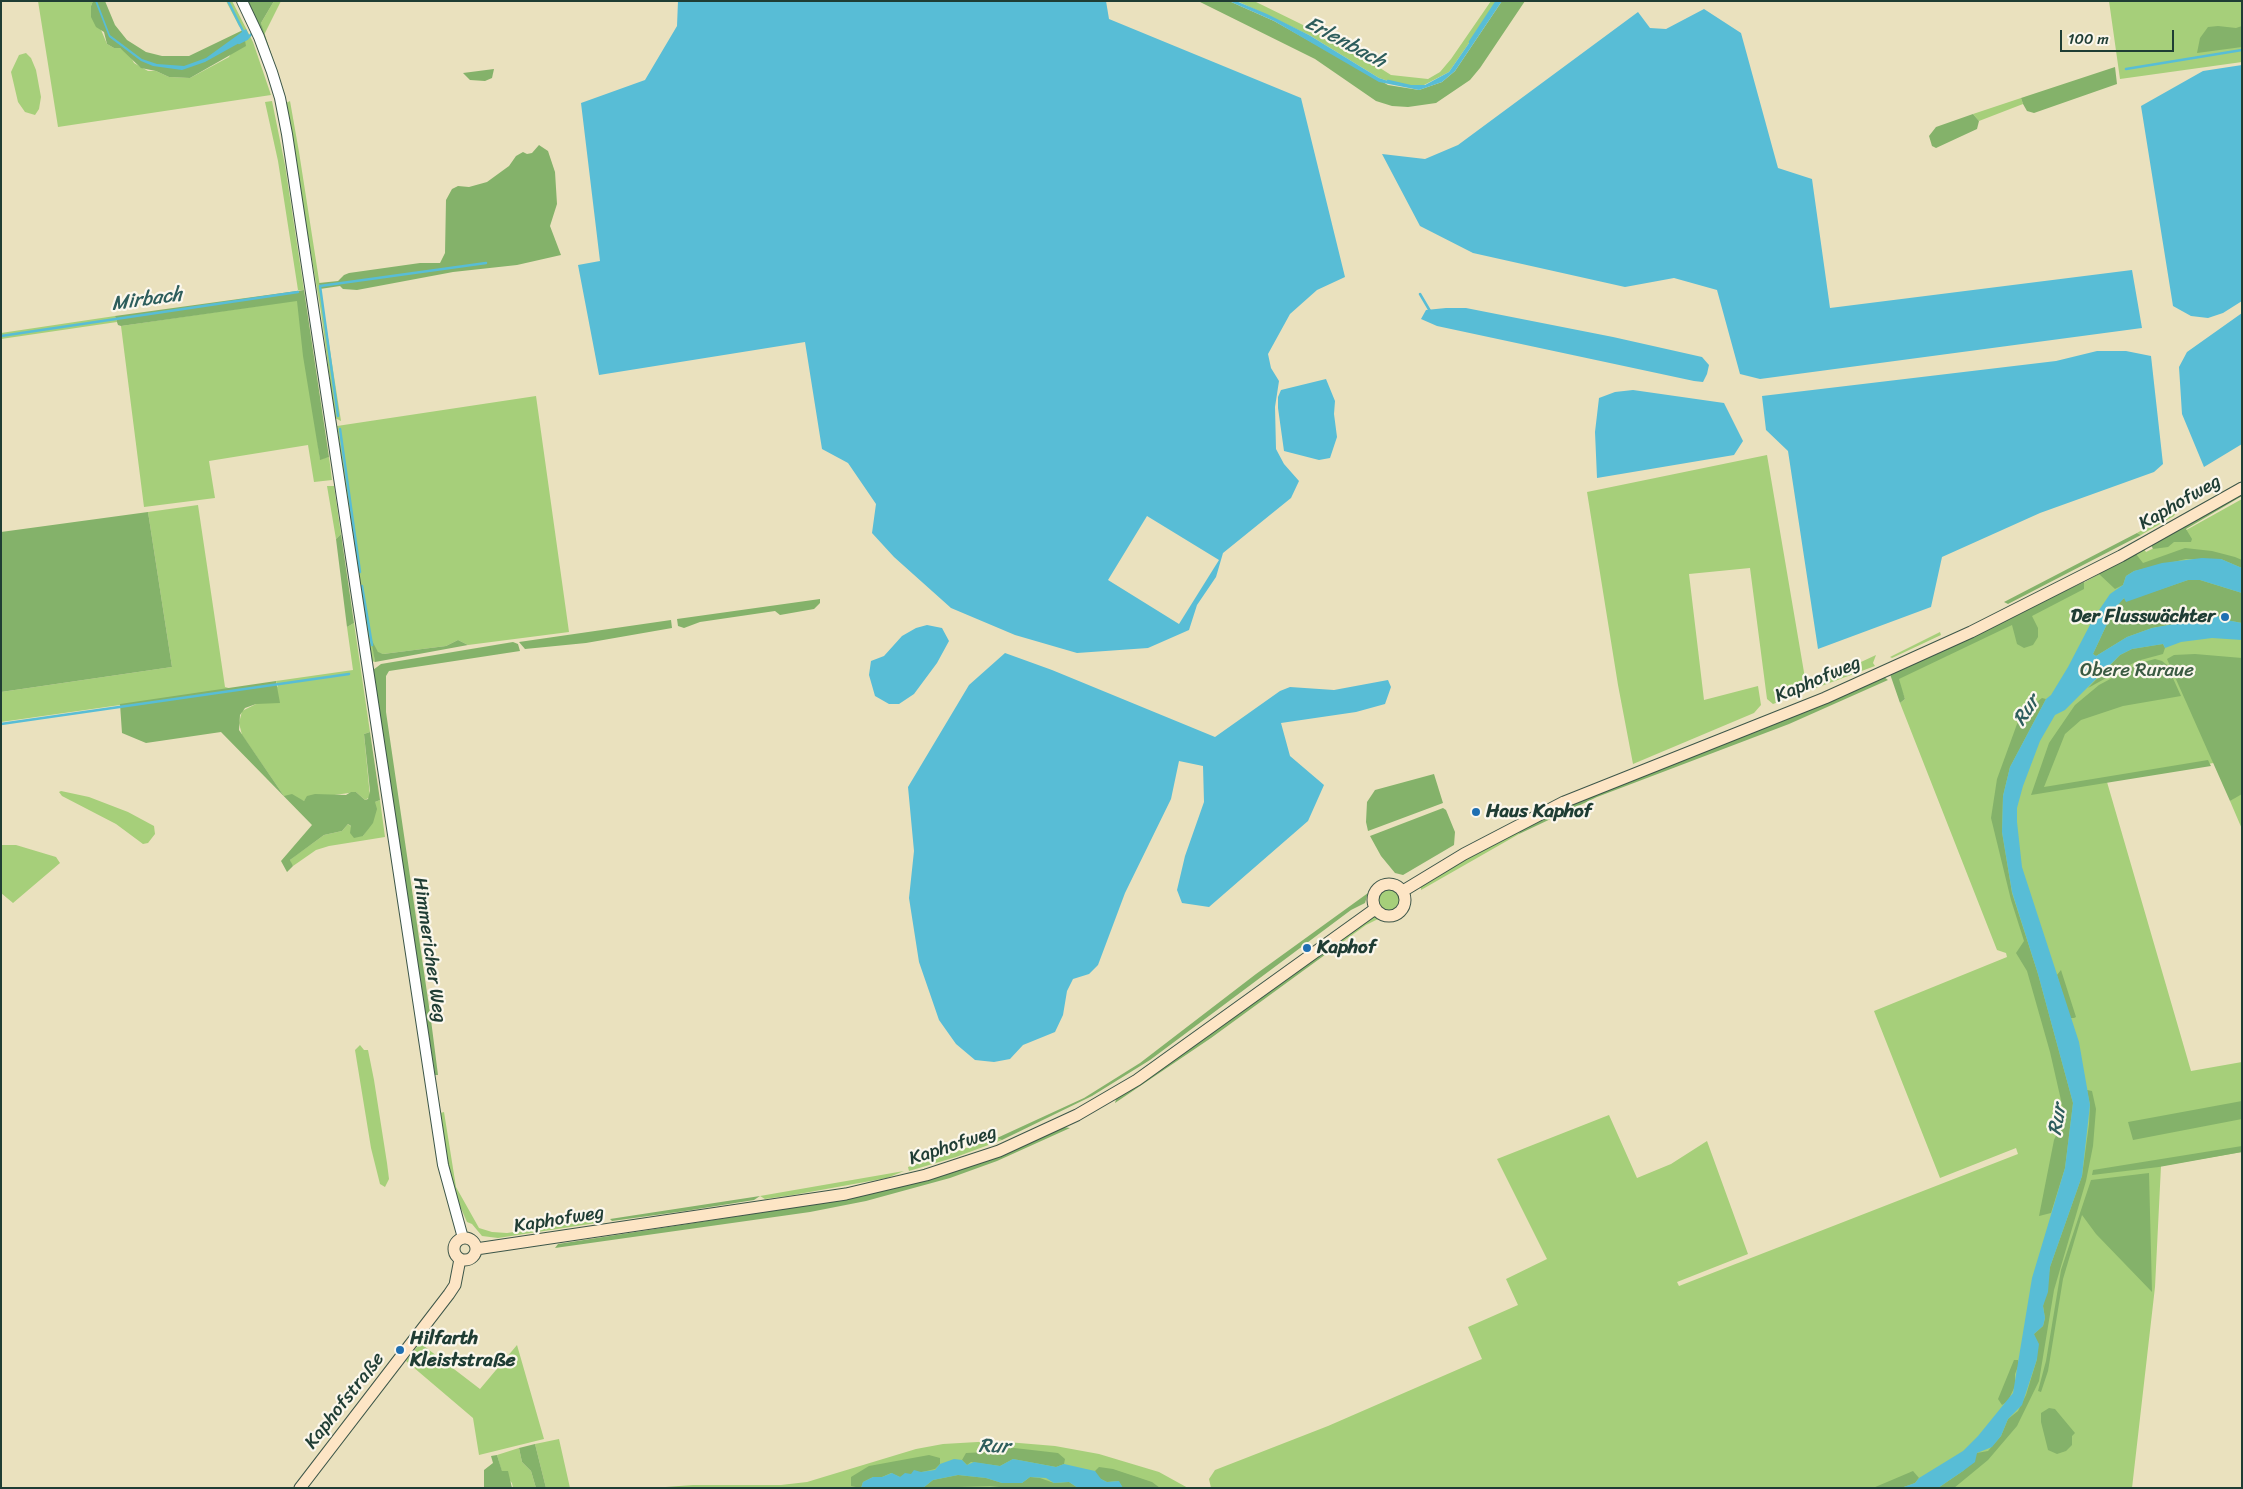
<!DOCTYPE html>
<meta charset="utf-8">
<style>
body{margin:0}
#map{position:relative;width:2243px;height:1489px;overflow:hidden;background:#eae1be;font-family:Sriracha,sans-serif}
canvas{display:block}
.frame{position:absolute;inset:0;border:2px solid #1f3d34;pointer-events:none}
.scale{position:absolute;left:2060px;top:30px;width:114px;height:22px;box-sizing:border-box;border:2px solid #1f3d34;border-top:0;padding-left:6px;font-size:15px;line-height:18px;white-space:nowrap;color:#1f3d34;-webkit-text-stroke:4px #fbf7ec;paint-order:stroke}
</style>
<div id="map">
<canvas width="2243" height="1489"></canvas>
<div class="frame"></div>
<div class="scale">100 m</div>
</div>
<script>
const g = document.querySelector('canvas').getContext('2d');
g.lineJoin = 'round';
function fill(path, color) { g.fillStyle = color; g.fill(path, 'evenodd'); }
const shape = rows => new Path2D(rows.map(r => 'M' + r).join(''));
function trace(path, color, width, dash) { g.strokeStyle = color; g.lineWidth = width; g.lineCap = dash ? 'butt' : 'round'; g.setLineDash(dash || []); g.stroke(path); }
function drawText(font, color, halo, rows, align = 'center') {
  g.font = font + ' Sriracha,sans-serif'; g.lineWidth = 4.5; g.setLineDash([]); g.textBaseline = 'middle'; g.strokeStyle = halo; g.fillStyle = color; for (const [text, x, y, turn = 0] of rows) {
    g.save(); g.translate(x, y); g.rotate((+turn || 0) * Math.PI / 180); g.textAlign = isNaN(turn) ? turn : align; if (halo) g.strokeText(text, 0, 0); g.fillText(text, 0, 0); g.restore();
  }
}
fill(shape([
 [38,1,93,1,91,6,107,44,114,48,120,48,130,55,134,63,148,71,156,71,169,77,190,78,229,57,243,30,239,26,226,1,232,1,253,42,271,95,58,127],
 [274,1,281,1,264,35,261,23],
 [1237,1,1254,1,1301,24,1347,47,1391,75,1428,79,1440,72,1451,59,1491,1,1498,1,1449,72,1424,85,1400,85,1379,78,1309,35],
 [2109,1,2242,1,2242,62,2120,79],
 [26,53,31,58,36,70,41,97,39,109,35,115,25,112,18,102,11,72,19,55],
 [2021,98,2023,104,1979,121,1973,114],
 [272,101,285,165,304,290,298,290,278,161,265,102],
 [290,101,299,152,341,421,335,418,321,312,286,107,286,103],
 [298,300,320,459,329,457,332,480,314,482,308,445,209,461,215,498,144,507,121,326],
 [115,316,117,322,1,339,1,333],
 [536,396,569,632,468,645,458,640,446,646,383,654,378,653,373,644,375,662,372,661,337,426],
 [1767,455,1806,684,1833,675,1876,655,1873,663,1875,666,1773,704,1767,699,1750,568,1689,574,1704,700,1758,686,1761,705,1754,713,1633,764,1618,685,1587,492],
 [327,486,334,486,341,534,336,539],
 [2177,497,2180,503,2174,516,2141,535,2137,533,2166,516,2172,511],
 [2242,499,2242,829,2230,801,2234,798,2219,762,2107,782,2191,1071,2242,1062,2242,1152,2161,1166,2155,1287,2132,1488,1211,1488,1209,1479,1215,1470,1328,1426,1482,1359,1468,1327,1518,1305,1506,1279,1547,1259,1497,1159,1609,1115,1637,1178,1671,1164,1707,1141,1748,1254,1677,1282,1679,1286,2018,1154,2016,1148,1940,1178,1874,1011,2007,957,2006,953,1997,950,1922,759,1900,703,1905,699,1896,676,2083,583,2144,549,2146,552,2154,548],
 [198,505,225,687,232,689,1,722,1,692,172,667,148,512],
 [354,623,370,732,364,734,370,797,365,800,356,792,306,799,304,801,284,796,242,735,239,723,242,711,256,704,278,686,276,681,353,670,347,627],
 [1940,632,1941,635,1892,658,1890,657],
 [61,791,89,797,128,812,154,826,155,834,148,843,143,844,116,824,62,796,59,792],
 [380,800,385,837,329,846,316,850,293,866,291,864,290,860,295,856,324,835,342,831,348,824,363,836,367,830,375,802],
 [1520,829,1519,834,1421,890,1421,885,1470,855],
 [1,845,16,845,56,857,60,863,13,903,1,893],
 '1376 899a12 12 0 1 1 24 0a12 12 0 1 1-24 0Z',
 [1379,912,1386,915,1366,925,1333,949,1328,945],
 [360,1045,364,1050,368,1050,374,1080,387,1163,389,1179,385,1187,380,1184,371,1148,355,1050],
 [444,1112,456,1187,479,1228,492,1232,507,1233,604,1219,603,1222,498,1238,482,1236,472,1224,467,1222,453,1190,447,1168,440,1113],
 [997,1138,1002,1140,956,1157,909,1171,908,1167],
 [904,1171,887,1178,793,1195,765,1199,760,1196],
 [420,1343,480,1389,517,1345,544,1439,479,1455,473,1418,406,1361],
 [559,1439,570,1488,546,1488,535,1444],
 [995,1441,1055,1446,1099,1454,1159,1472,1188,1488,652,1488,693,1485,781,1485,807,1482,916,1449,943,1444],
 [519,1448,522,1462,531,1471,536,1488,513,1488,512,1483,502,1472,497,1455]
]), '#a6cf7a');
fill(shape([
 [93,1,105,1,115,25,127,40,146,52,162,56,189,56,243,30,246,46,190,78,169,77,156,71,141,68,120,48,114,48,107,44,104,32,96,27,91,17,91,6],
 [247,1,274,1,261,23,285,95,283,94,260,27],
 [1198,1,1229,1,1274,21,1388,85,1419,90,1442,82,1455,71,1502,1,1525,1,1480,68,1470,80,1436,103,1408,107,1392,106,1376,101,1315,59],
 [2218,26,2236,28,2242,26,2242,47,2197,53,2200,38,2208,27],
 [2115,67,2117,84,2034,113,2027,111,2023,104,2021,98],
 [494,69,492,78,485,81,470,80,463,73],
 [1973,114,1979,121,1977,129,1936,148,1932,146,1929,136,1936,127],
 [539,145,548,151,555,172,557,204,550,226,561,255,517,265,453,272,357,290,343,289,340,286,320,289,319,283,338,281,344,275,349,273,420,263,440,263,445,253,446,200,452,189,458,186,469,187,487,182,509,166,516,156,523,152,527,154,532,153],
 [304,290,329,457,320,460,303,356,297,301,121,326,118,325,115,316],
 [2242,492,2242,496,2186,529,2192,539,2191,542,2174,542,2168,547,2153,549,2151,545],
 [148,512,172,667,1,692,1,532],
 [2137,533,2141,535,2008,604,2004,602],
 [341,534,354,623,347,627,336,539],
 [2185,548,2212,551,2235,557,2242,560,2242,568,2221,559,2186,559,2134,571,2126,576,2123,585,2115,589,2098,573,2136,554,2143,563],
 [2188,580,2200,580,2242,593,2242,623,2221,619,2195,620,2152,628,2127,637,2096,656,2093,654,2113,611,2121,600,2125,598,2126,601],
 [2084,582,2084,589,2032,616,2038,628,2038,637,2033,645,2024,648,2017,644,2012,625,1899,679,1905,699,1900,703,1890,674],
 [820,599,820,603,814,609,780,615,775,611,700,622,684,628,678,626,677,619],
 [671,620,672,628,586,643,525,649,519,642],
 [371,639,378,652,383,654,446,646,458,640,468,645,375,662],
 [513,642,518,644,520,651,389,671,386,676,386,712,431,1020,438,1075,435,1075,373,670,381,664],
 [2163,644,2165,648,2163,654,2137,661,2088,688,2120,655,2132,649],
 [2195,654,2242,658,2242,794,2230,801,2167,659,2174,655],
 [2155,659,2162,661,2167,665,2181,696,2123,706,2081,720,2065,734,2044,787,2208,760,2211,766,2031,795,2049,743,2075,705,2099,685,2140,663],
 [1884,677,1888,680,1789,724,1597,797,1519,834,1520,829,1568,805],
 [276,681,280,703,256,704,245,708,240,715,239,730,284,796,292,794,304,801,307,796,315,794,346,795,351,792,356,792,365,800,368,799,370,791,364,734,370,732,380,800,375,802,377,809,373,823,363,836,354,838,350,833,351,826,348,824,342,831,324,835,290,860,293,866,287,872,281,861,312,825,221,732,146,743,122,733,120,704],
 [2042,698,2046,699,2010,767,2003,796,2002,832,2012,893,2038,974,2073,1103,2065,1168,2051,1213,2039,1216,2054,1140,2061,1125,2063,1109,2050,1052,2027,971,2016,953,2024,941,2011,900,1991,818,1997,779,2017,724,2029,708],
 [1434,774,1443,803,1368,831,1366,822,1367,802,1375,790],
 [1443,808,1446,810,1455,832,1454,845,1403,875,1395,873,1381,856,1370,836],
 [1368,893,1365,903,1351,910,1150,1060,1092,1096,1002,1140,997,1138,1084,1098,1140,1063,1256,974],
 [1328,945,1333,949,1211,1038,1115,1103,1117,1096],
 [2061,970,2076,1017,2074,1018,2070,1018,2057,975],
 [2087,1090,2092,1091,2096,1109,2093,1146,2086,1181,2054,1290,2039,1381,2017,1426,1988,1460,1954,1488,1938,1488,1963,1471,1977,1453,1988,1451,2001,1436,2008,1419,2018,1411,2026,1395,2037,1359,2034,1334,2043,1326,2045,1318,2043,1306,2050,1267,2082,1176,2089,1124,2090,1105],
 [2242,1101,2242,1119,2133,1140,2128,1122],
 [1063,1127,1070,1128,997,1161,950,1178,866,1201,810,1212,555,1248,558,1244,836,1201,900,1187,953,1171],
 [2242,1146,2242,1152,2159,1167,2092,1175,2093,1170],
 [2149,1173,2152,1292,2096,1234,2082,1215,2063,1279,2048,1371,2041,1392,2038,1391,2046,1361,2061,1270,2091,1180],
 [760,1196,754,1200,685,1211,612,1221,610,1219],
 [2014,1360,2018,1360,2019,1364,2015,1374,2015,1386,2008,1401,2002,1405,1998,1399],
 [2049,1408,2055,1409,2075,1433,2072,1436,2072,1445,2066,1451,2057,1454,2048,1450,2041,1422,2041,1413],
 [535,1444,546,1488,536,1488,531,1471,522,1462,519,1448],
 [997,1446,1058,1453,1065,1459,1064,1464,1056,1467,1013,1459,1000,1466,971,1462,967,1465,962,1460,966,1453,987,1452],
 [497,1455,502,1471,508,1471,512,1488,484,1488,484,1470,493,1463,491,1456],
 [929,1455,940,1458,940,1464,935,1469,900,1477,891,1473,882,1477,873,1477,863,1482,861,1488,851,1486,851,1477,869,1466],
 [1099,1467,1113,1469,1152,1482,1160,1488,1123,1488,1118,1481,1107,1482,1097,1477,1095,1471],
 [1913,1471,1919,1478,1915,1483,1901,1488,1873,1488],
 [958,1475,986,1478,1002,1483,1022,1483,1030,1477,1040,1478,1054,1483,1069,1482,1078,1488,1009,1488,990,1486,923,1488,933,1480]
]), '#84b26a');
fill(shape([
 [95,1,97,1,110,35,142,59,157,64,184,66,206,58,246,29,250,37,205,62,182,70,153,66,141,61,109,37],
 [678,1,1106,1,1109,19,1301,98,1345,277,1317,290,1290,314,1268,354,1271,368,1279,381,1275,407,1276,449,1284,464,1299,481,1291,498,1223,553,1216,577,1197,605,1189,630,1148,648,1077,653,1015,635,951,608,894,557,872,533,876,504,848,463,822,449,805,342,599,375,578,265,600,261,581,103,645,80,677,26],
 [1147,516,1219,560,1179,624,1108,580],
 [1229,1,1236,1,1267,14,1309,35,1379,78,1400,85,1425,85,1449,72,1498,1,1502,1,1455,71,1442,82,1419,90,1379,82,1274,21],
 [1704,9,1741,33,1778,168,1812,179,1830,308,2132,270,2142,328,1760,379,1740,374,1717,290,1674,278,1625,287,1473,253,1420,226,1382,154,1425,159,1458,145,1638,12,1650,28,1666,29],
 [2242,65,2242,301,2223,313,2208,318,2191,316,2173,306,2141,106,2203,71],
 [1446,308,1466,308,1613,337,1702,357,1709,365,1707,374,1703,382,1694,381,1437,326,1421,319,1426,310],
 [2242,313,2242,444,2204,467,2182,414,2179,367,2187,352],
 [2097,351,2126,351,2151,356,2163,464,2154,472,2040,513,1942,557,1931,607,1818,649,1788,451,1766,430,1762,396,2056,361],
 [1326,379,1335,401,1334,414,1337,437,1330,458,1319,460,1284,451,1278,408,1278,397,1281,390],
 [1633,390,1724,403,1743,441,1734,455,1597,478,1595,432,1599,398,1615,392],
 [2202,558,2221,559,2242,568,2242,593,2200,580,2188,580,2126,602,2124,598,2113,611,2093,654,2096,656,2127,637,2152,628,2195,620,2205,621,2208,616,2217,615,2221,619,2242,623,2242,640,2212,638,2181,642,2165,648,2163,644,2132,649,2120,655,2065,710,2055,715,2040,741,2023,786,2017,808,2017,822,2022,867,2079,1042,2090,1105,2082,1176,2050,1267,2048,1292,2043,1306,2045,1318,2043,1326,2034,1334,2039,1344,2037,1359,2022,1405,2008,1419,2001,1436,1992,1447,1977,1453,1975,1462,1963,1471,1938,1488,1901,1488,1915,1483,1919,1478,1963,1451,1978,1436,2013,1393,2032,1278,2065,1168,2073,1103,2038,974,2012,892,2002,832,2003,796,2010,767,2046,699,2051,695,2068,667,2093,619,2110,594,2123,585,2126,576,2134,571,2162,563],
 [927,625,942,628,949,641,937,663,914,694,899,704,889,704,875,696,869,675,871,661,884,656,902,636,916,628],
 [1005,653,1052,670,1215,737,1280,691,1290,687,1334,690,1388,680,1391,687,1385,704,1356,712,1281,723,1290,756,1324,785,1308,821,1209,907,1182,903,1177,890,1185,856,1204,802,1203,766,1179,761,1171,799,1125,893,1098,965,1089,974,1073,979,1067,991,1063,1015,1055,1032,1023,1045,1010,1059,994,1062,975,1060,956,1044,939,1020,919,962,909,898,914,851,908,787,969,685],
 [954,1459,962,1460,967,1465,974,1462,1000,1466,1013,1459,1056,1467,1064,1464,1095,1471,1101,1479,1107,1482,1119,1481,1123,1488,1078,1488,1069,1482,1054,1483,1046,1478,1030,1477,1022,1483,1002,1483,986,1478,958,1475,933,1480,923,1488,861,1488,863,1482,873,1477,882,1477,892,1473,900,1477,905,1473,911,1474,914,1470,921,1472,935,1470,940,1464]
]), '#58bdd6');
trace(shape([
 [228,1,244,33],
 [1470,42,1497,1],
 [239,43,247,39,254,31],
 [2126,69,2242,50],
 [1388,81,1410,86],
 [1420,294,1430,311],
 [1,336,298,292],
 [338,416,320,286,486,263],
 [340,429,360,572],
 [362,586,372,645],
 [1,724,349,674]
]), '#58bdd6', 2.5);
const tertiary = shape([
 [242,1,259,37,272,72,280,98,287,134,443,1165,463,1238]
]);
const secondary = shape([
 '1373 900a16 16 0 1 1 32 0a16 16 0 1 1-32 0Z',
 [1403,891,1464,854,1564,802,1825,698,1971,632,2121,556,2242,488],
 '454 1249a11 11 0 1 1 22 0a11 11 0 1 1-22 0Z',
 [476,1249,846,1194,926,1175,999,1151,1077,1115,1137,1080,1375,909],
 [300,1488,449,1294,455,1285,460,1259]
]);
trace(tertiary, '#3d5649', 12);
trace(secondary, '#3d5649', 13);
trace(tertiary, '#fff', 10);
trace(secondary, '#fde5c5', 11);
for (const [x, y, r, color] of [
 [2225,617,5,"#1f6fb2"],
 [1476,812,5,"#1f6fb2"],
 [1307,948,5,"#1f6fb2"],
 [400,1350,5,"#1f6fb2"]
]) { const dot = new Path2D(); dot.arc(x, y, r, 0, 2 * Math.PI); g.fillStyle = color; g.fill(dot); trace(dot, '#fbf7ec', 2); }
drawText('19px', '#1f3d34', '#fbf7ec', [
 ["Kaphofweg",2180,503,-30],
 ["Kaphofweg",1818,680,-23],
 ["Himmericher Weg",429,950,82],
 ["Kaphofweg",953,1146,-18],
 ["Kaphofweg",559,1220,-9],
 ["Kaphofstraße",345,1401,-52]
]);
drawText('bold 19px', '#1f3d34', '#fbf7ec', [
 ["Der Flusswächter",2215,617,"right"],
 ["Haus Kaphof",1486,812],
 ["Kaphof",1317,948],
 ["Hilfarth",410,1339],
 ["Kleiststraße",410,1361]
], 'left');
drawText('19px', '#3a5a42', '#fbf7ec', [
 ["Obere Ruraue",2137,671]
]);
drawText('italic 20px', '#2d5d5c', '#fbf7ec', [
 ["Erlenbach",1345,43,28],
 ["Mirbach",147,300,-8],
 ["Rur",2027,711,-57],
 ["Rur",2058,1120,-81],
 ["Rur",994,1447,1]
]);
</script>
